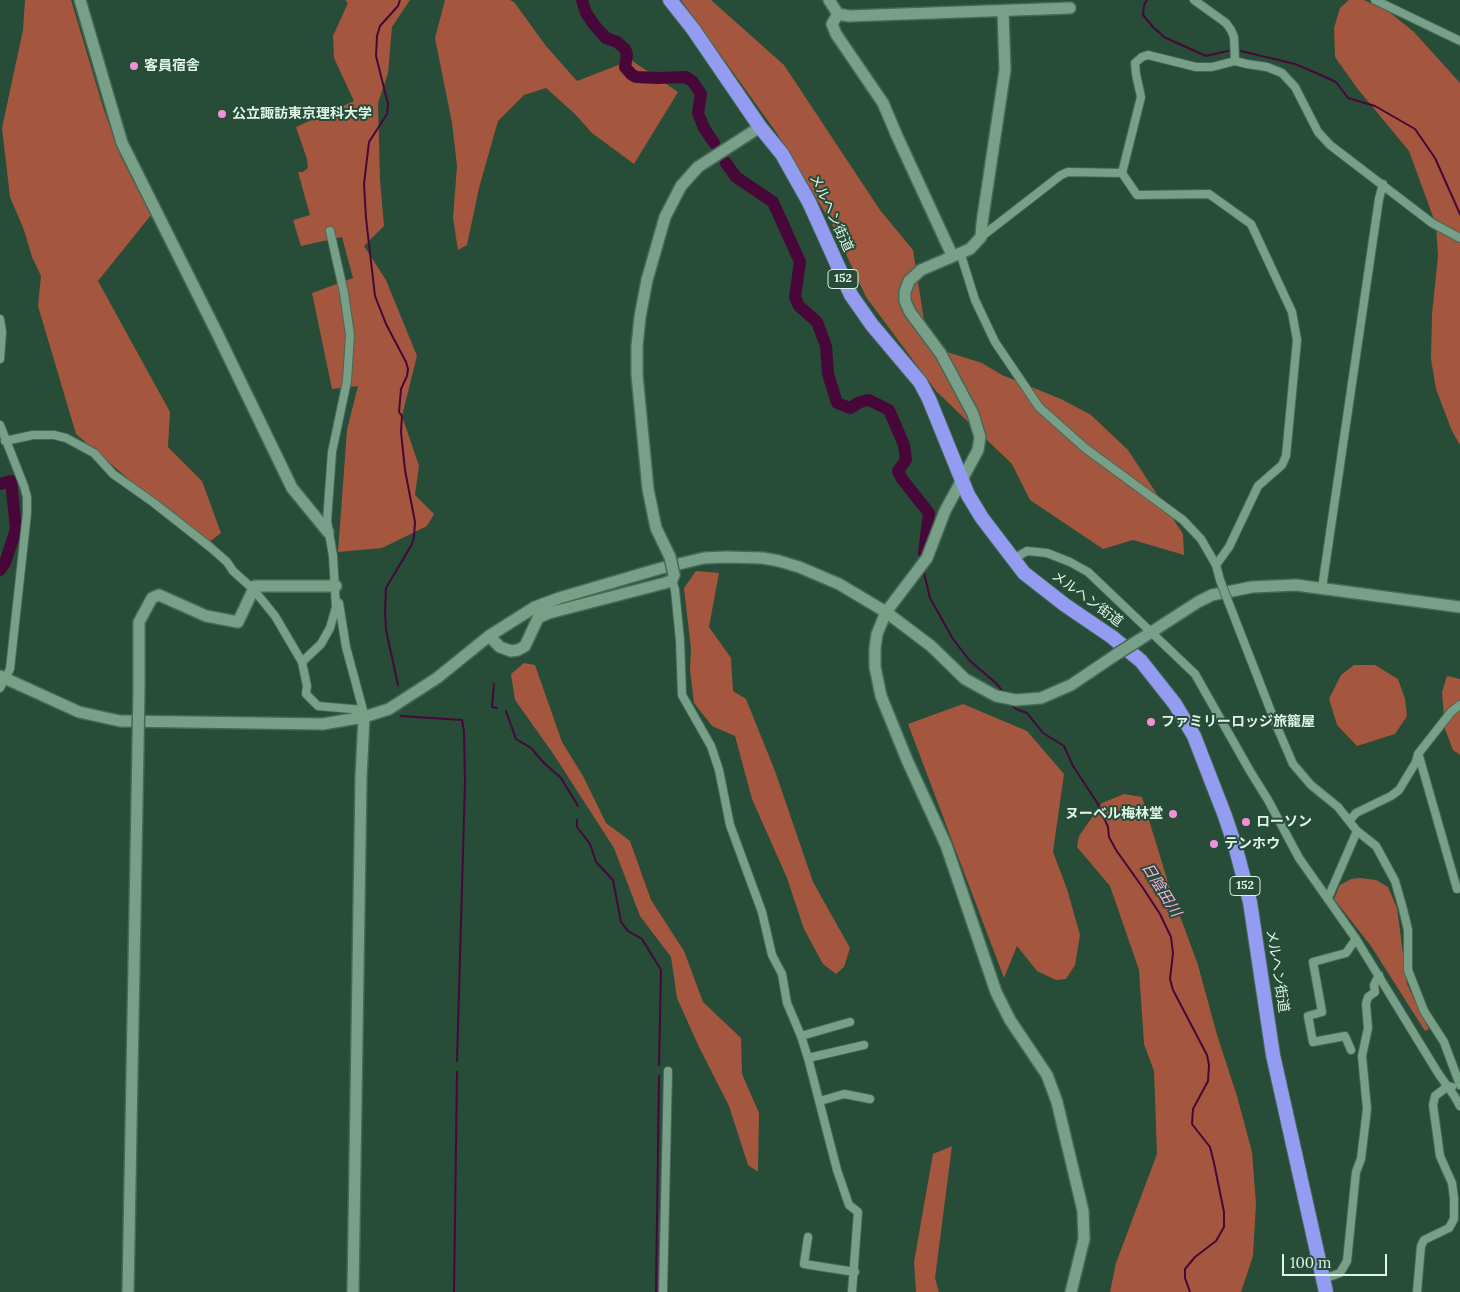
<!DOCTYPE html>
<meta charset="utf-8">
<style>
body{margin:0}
#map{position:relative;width:1460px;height:1292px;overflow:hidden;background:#274c38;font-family:Lora,serif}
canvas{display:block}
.scale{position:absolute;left:1282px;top:1254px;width:105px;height:22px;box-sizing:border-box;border:2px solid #dff4e7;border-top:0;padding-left:6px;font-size:15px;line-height:18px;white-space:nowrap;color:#dff4e7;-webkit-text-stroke:4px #274c38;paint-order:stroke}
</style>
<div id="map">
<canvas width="1460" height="1292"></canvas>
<div class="scale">100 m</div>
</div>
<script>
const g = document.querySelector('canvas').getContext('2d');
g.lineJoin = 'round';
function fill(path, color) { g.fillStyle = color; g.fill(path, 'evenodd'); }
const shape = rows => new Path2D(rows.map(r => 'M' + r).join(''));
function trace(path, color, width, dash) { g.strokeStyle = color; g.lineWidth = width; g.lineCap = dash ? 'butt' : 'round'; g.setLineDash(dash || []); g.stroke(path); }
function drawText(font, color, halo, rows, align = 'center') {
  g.font = font + ' Lora,"Noto Sans JP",serif'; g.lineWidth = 4; g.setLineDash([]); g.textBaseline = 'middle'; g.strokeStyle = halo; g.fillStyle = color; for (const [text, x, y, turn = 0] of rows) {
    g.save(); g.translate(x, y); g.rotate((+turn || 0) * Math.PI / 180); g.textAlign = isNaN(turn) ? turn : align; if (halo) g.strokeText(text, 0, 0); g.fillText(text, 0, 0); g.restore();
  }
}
fill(shape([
 [25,0,71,0,103,107,121,157,151,215,98,281,170,412,168,447,202,481,221,533,205,545,76,434,38,306,41,276,32,257,24,230,10,197,2,128,23,30],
 [345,0,410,0,392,27,388,73,378,103,380,180,384,226,364,246,386,280,417,356,402,416,419,466,415,495,434,514,427,526,382,548,338,552,347,430,358,386,332,389,312,293,353,278,342,237,301,246,293,220,310,215,298,172,303,172,308,168,307,159,296,127,354,101,334,58,333,36,348,3],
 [445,0,510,0,514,2,546,46,577,81,631,60,678,92,634,164,592,133,575,114,546,88,524,95,498,121,479,188,467,245,458,250,453,218,457,166,452,123,435,38],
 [681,0,711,0,784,65,880,210,913,250,928,346,982,363,1002,375,1061,399,1091,415,1128,450,1183,534,1184,555,1133,540,1103,549,1030,500,1012,464,936,391,866,297,832,224,776,132],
 [1349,0,1364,0,1388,11,1414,32,1460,83,1460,445,1452,431,1436,389,1431,359,1432,314,1438,256,1436,225,1409,151,1357,88,1335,57,1334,28,1340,8],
 [696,571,719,573,709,627,731,658,733,691,746,699,775,771,813,882,850,948,844,967,836,974,823,964,804,929,787,878,752,799,735,736,712,726,694,703,690,670,691,649,684,588],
 [524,663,535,665,562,742,583,776,606,823,630,841,651,900,684,951,703,1002,741,1038,742,1074,759,1113,758,1172,748,1165,729,1106,699,1047,677,998,671,957,640,916,614,848,552,752,515,700,511,674],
 [1354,665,1375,665,1398,679,1405,699,1407,716,1395,734,1357,746,1337,725,1329,699,1341,675],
 [1447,676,1460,679,1460,755,1453,750,1445,729,1442,692],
 [963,704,1027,731,1064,774,1053,852,1067,889,1080,935,1075,965,1066,979,1056,980,1037,971,1017,946,1004,978,908,724],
 [1124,794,1142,797,1170,889,1198,965,1217,1035,1237,1096,1252,1152,1256,1204,1253,1256,1241,1292,1110,1292,1116,1263,1157,1154,1154,1071,1144,1044,1139,970,1110,886,1077,847,1079,836,1102,803],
 [1360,878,1376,880,1388,887,1397,908,1407,984,1429,1029,1425,1031,1371,946,1334,899,1340,885,1351,879],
 [952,1146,935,1278,939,1292,916,1292,914,1262,933,1154]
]), '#a4573e');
trace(shape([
 [1147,0,1144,5,1143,15,1153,27,1164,37,1206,56,1232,50],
 [1241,51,1295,64,1314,72,1336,82,1348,98,1375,106,1415,129,1435,158,1460,214],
 [924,573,930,598,953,639,970,661,997,684,1003,692],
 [494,684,492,707,497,708],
 [398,685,386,630,385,611,386,588,412,544,414,537,415,522,405,470,401,432,402,416,399,412,401,389,407,376,408,369,406,362,386,324,375,296,366,218,364,184,369,142,387,114,388,104,376,56,377,36,380,26,398,6,400,0],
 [1011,704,1016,709,1027,713,1043,733,1064,746,1073,766,1098,804,1108,827,1109,837,1116,850,1143,888,1160,914,1171,937,1173,953,1170,979,1173,990,1207,1055,1209,1065,1208,1081,1193,1109,1192,1124,1210,1147,1214,1163,1224,1212,1224,1227,1216,1241,1195,1257,1185,1269,1185,1278,1190,1292],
 [506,711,516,739,531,748,544,763,561,778,578,806],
 [401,716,462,720,464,731,465,783,457,1061],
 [577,820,577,827,590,844,596,862,613,880,621,922,628,931,642,939,661,970,659,1065],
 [454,1292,457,1072],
 [656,1292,659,1076]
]), '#470739', 2);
trace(shape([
 [582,0,586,13,595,26,606,38,617,42,625,49,627,54,625,67,631,74,636,77,657,78,686,77,693,82,701,94,698,113,704,128,714,143],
 [726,163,736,177,773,202,800,262,795,297,799,306,817,322,826,346,828,374,837,403,850,408,860,402,869,400,889,410,904,445,906,460,898,471,902,479,929,513,924,553],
 [0,484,11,481,16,529,5,563,0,570]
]), '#470739', 12);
const street = shape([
 [1194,0,1226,23,1231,30,1234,37,1235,61],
 [1375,0,1460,41],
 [1122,173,1137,195,1209,194,1251,224,1292,312,1297,340,1286,456,1282,465,1258,486,1229,547,1216,565],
 [981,237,1061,175,1068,172,1122,173,1141,97,1136,74,1135,63,1142,57,1148,55,1196,67,1212,67,1235,61,1247,64,1267,67,1282,73,1295,87,1318,132,1330,145,1432,223,1460,238],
 [960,252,975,300,995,342,1039,407,1085,448,1183,520,1201,539,1216,565,1220,580],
 [0,319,2,332,0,359],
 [0,425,24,486,27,497,27,513,10,669,0,688],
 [5,441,33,435,54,435,66,438,94,453,113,474,154,503,210,547,227,562,233,571,253,589,275,616,302,662,307,686,306,694,318,706,363,710,364,717],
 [1013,559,1027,551,1047,553,1070,562,1088,572,1195,674,1250,771,1268,800,1299,858,1356,939,1438,1073,1455,1097,1460,1106],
 [672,580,675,590,680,640,682,695,711,746,719,770,730,825,762,912,772,955,782,974,787,1003,801,1036,808,1058,837,1170,849,1205,858,1212,852,1292],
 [1322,588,1379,199,1383,184],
 [1228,601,1277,727,1293,764,1311,785,1338,807,1357,831,1376,846,1395,881,1403,909,1408,930,1408,970,1424,1011,1444,1042,1460,1085],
 [339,603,346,647,363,710],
 [302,662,321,644,330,628,336,607,333,556,327,521,332,452,347,381,350,335,344,293,330,231],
 [1419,756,1457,889],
 [1350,820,1356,813,1391,796,1399,790,1416,762,1418,754,1451,712,1460,705],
 [1328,898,1357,831],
 [801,1036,850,1022],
 [1351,1050,1345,1036,1313,1042,1308,1016,1322,1012,1313,962,1346,953,1356,939],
 [808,1058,864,1045],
 [820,1101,844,1094,870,1099],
 [808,1237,804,1264,855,1272],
 [1323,1279,1340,1273,1347,1261,1356,1172,1361,1159,1367,1109,1362,1056,1368,1028,1366,1004,1368,997,1375,992,1374,985,1379,975],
 [663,1292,668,1071],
 [1417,1292,1421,1246,1424,1240,1449,1228,1454,1219,1454,1198,1452,1183,1440,1156,1433,1105,1435,1096,1448,1086,1452,1087]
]);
const secondary = shape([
 [80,0,122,143,217,333,292,488,328,532],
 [829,0,838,14,849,16,1070,8],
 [1003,11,1005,70,982,223,981,237,970,249,921,270,909,281,905,292,905,301,910,312,941,354,973,414,980,437,978,450,945,511,927,558,886,612,877,634,875,648,875,667,881,696,907,760,946,845,996,992,1010,1020,1047,1075,1057,1102,1083,1211,1084,1239,1071,1292],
 [838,14,832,24,836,34,883,103,897,136,952,255],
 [670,557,656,528,648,489,637,375,637,346,640,317,647,280,665,217,681,186,698,167,760,127],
 [489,636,500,647,511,651,518,650,525,646,538,618,549,613,665,583,672,580,674,575],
 [1139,640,1198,602,1212,595,1252,587,1296,585,1460,607],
 [0,676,79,712,120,721,323,724,364,717,389,709,437,678,489,636,535,607,559,598,658,569,704,558,726,557,763,558,779,561,799,567,839,584,886,612,931,646,965,679,996,696,1016,700,1041,698,1071,685,1117,654],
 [139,687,139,622,152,598,159,595,206,616,238,622,255,586,336,586],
 [128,1292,138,746],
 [353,1292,361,778,364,717]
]);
const highway = shape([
 [670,0,693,29,760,127,782,154,809,202,851,295,872,325,920,382,929,399,968,495,982,518,1024,573,1065,605,1112,637,1141,661,1175,704,1194,736,1225,816,1236,849,1250,902,1273,1055,1326,1292]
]);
trace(street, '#466857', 10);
trace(secondary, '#466857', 14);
trace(highway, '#466857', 16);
trace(street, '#78a088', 8);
trace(secondary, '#78a088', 11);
trace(highway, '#949cf1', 14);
const streetBridge = shape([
 [1220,580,1228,601]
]);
const secondaryBridge = shape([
 [670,557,674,575],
 [1117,654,1139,640],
 [138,746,139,687]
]);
trace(streetBridge, '#466857', 10, []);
trace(secondaryBridge, '#466857', 14, []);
trace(streetBridge, '#78a088', 8);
trace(secondaryBridge, '#78a088', 11);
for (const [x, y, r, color] of [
 [134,66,5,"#f291d6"],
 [222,114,5,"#f291d6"],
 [1151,722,5,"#f291d6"],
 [1173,814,5,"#f291d6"],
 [1246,822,5,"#f291d6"],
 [1214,844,5,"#f291d6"]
]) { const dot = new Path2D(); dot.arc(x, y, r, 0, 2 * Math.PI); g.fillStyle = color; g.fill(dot); trace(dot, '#274c38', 2); }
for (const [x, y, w] of [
 [843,279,30],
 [1245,886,30]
]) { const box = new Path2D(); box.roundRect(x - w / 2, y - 9.5, w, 19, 4); g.fillStyle = '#274c38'; g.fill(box); trace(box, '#dff4e7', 1); }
drawText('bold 12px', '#dff4e7', null, [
 ["152",843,279],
 ["152",1245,886]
]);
drawText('bold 14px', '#dff4e7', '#274c38', [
 ["客員宿舎",144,66],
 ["公立諏訪東京理科大学",232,114],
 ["ファミリーロッジ旅籠屋",1161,722],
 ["ヌーベル梅林堂",1163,814,"right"],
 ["ローソン",1256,822],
 ["テンホウ",1224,844]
], 'left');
drawText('14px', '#dff4e7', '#274c38', [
 ["メルヘン街道",831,213,65],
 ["メルヘン街道",1087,599,36],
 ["メルヘン街道",1277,971,81]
]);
drawText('italic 15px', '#faaee3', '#274c38', [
 ["日陰田川",1161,890,58]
]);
</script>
